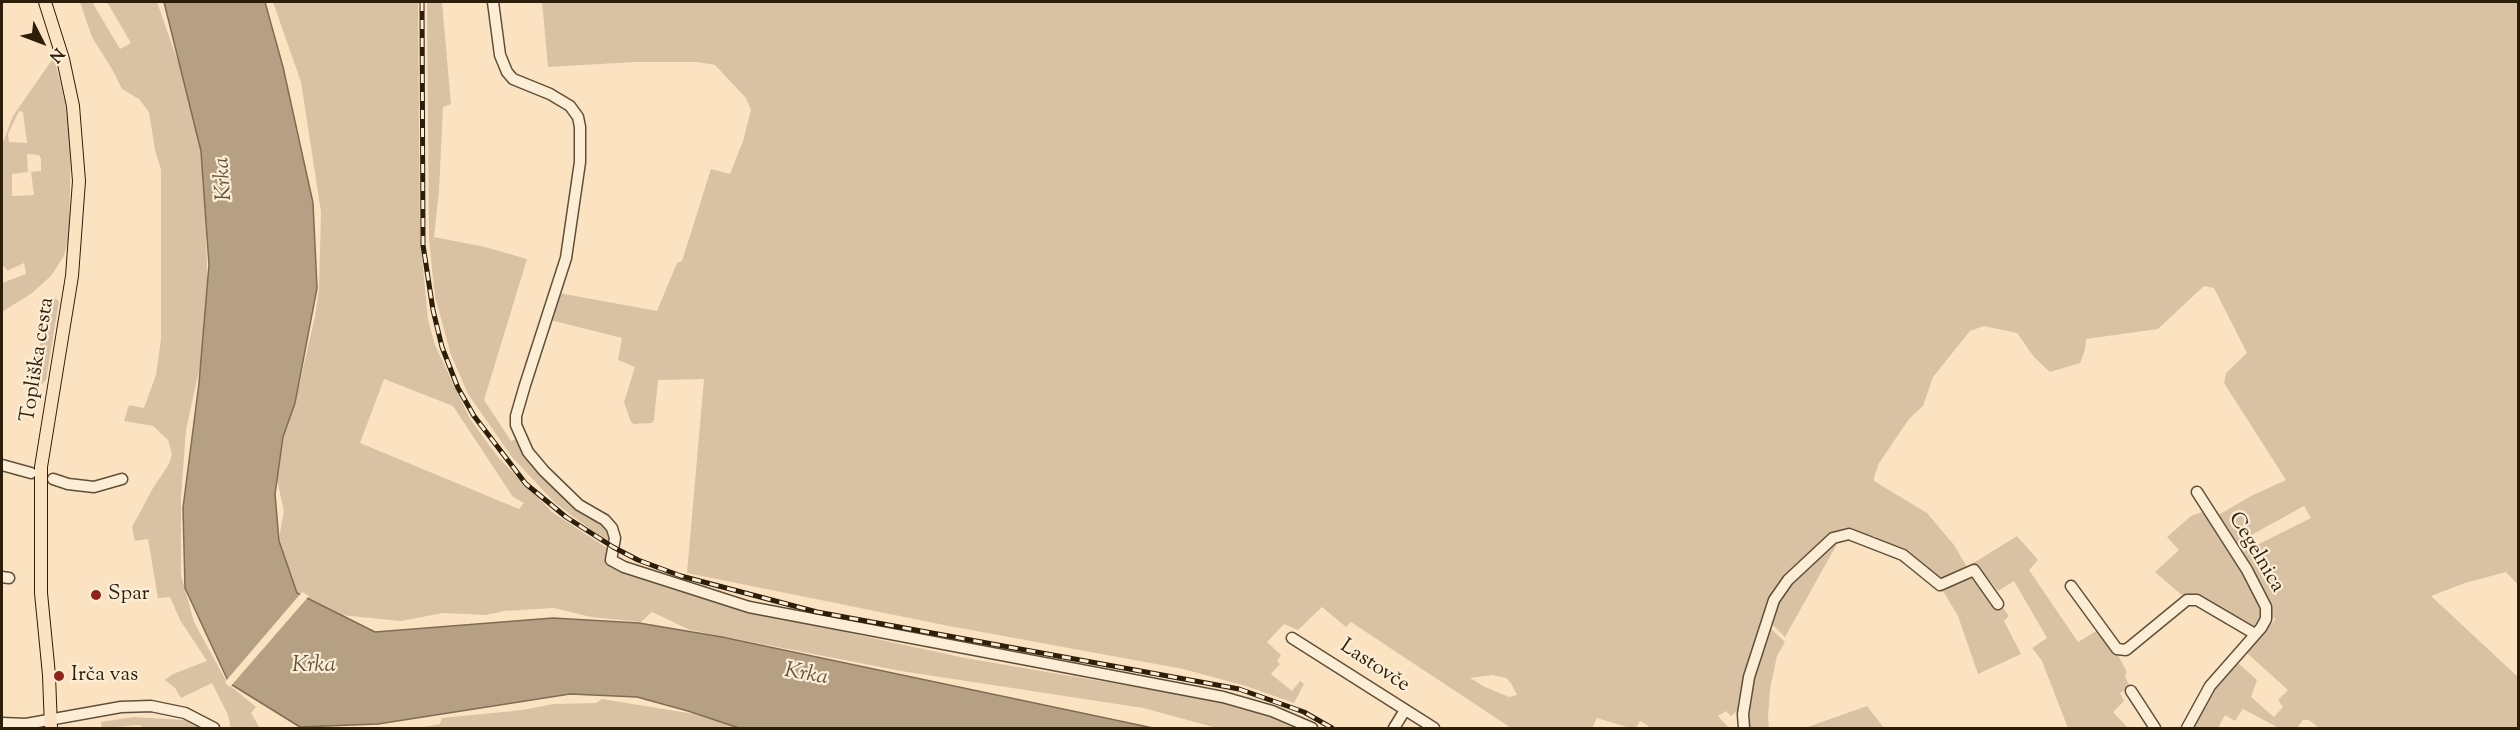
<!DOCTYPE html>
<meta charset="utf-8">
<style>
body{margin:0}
#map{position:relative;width:2520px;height:730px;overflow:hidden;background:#fbe3c2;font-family:"Sorts Mill Goudy",serif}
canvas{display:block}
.frame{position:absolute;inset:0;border:3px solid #2d1e0a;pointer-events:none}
.north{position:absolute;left:12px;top:12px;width:60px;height:60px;-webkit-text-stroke:4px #fcedd7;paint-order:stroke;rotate:132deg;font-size:16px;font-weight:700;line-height:24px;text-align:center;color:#2d1e0a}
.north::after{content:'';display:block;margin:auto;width:21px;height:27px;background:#2d1e0a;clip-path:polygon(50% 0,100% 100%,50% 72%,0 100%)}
</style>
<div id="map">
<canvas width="2520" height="730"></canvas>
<div class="frame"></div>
<div class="north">N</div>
</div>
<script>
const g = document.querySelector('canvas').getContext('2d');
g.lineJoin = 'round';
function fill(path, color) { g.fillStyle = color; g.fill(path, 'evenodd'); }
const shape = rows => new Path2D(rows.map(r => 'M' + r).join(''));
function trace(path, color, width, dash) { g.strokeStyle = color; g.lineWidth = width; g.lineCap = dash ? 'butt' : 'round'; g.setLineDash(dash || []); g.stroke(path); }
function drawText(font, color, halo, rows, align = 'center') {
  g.font = font + ' "Sorts Mill Goudy",serif'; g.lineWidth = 4.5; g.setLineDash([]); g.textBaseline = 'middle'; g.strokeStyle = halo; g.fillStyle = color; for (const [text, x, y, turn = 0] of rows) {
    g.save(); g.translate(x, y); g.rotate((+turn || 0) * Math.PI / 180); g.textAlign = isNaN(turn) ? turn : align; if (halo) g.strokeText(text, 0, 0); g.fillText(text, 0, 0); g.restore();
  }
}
fill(shape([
 [80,2,92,2,120,49,131,43,107,2,157,2,187,87,200,135,204,176,209,324,186,430,181,497,181,575,194,622,228,684,256,707,251,713,260,728,231,728,228,715,212,683,181,698,175,688,165,680,173,674,207,661,180,620,170,597,158,598,148,539,135,541,132,527,153,488,169,464,172,454,168,440,153,426,124,421,129,405,144,408,156,375,161,339,161,170,155,150,149,112,139,99,122,89,112,69,92,37],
 [273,2,418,2,420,236,428,320,435,345,470,419,498,457,552,512,607,548,607,561,629,575,747,611,965,658,1206,699,1242,707,1308,728,1217,728,1143,708,901,671,690,630,652,612,641,622,591,617,554,608,504,611,486,615,443,613,401,621,341,615,298,595,286,570,279,538,284,511,277,480,284,433,295,404,315,316,319,289,321,212,301,82],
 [384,379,453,406,513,497,524,503,519,509,360,443],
 [427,2,442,2,451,104,443,107,439,191,434,237,485,247,527,259,484,400,511,441,516,439,528,456,609,531,610,544,555,503,512,457,468,394,451,355,435,297,429,240],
 [542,2,2518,2,2518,585,2506,572,2465,583,2431,596,2518,677,2518,728,2319,728,2309,720,2303,720,2297,728,2279,728,2243,709,2235,721,2225,715,2218,728,2192,728,2210,691,2236,661,2257,680,2251,697,2274,717,2283,707,2278,700,2288,690,2247,653,2255,640,2275,620,2274,617,2270,619,2271,608,2241,553,2311,518,2304,506,2235,544,2215,517,2251,496,2286,480,2224,383,2226,373,2247,353,2214,288,2204,286,2158,329,2086,339,2085,350,2080,363,2050,372,2034,357,2017,333,1984,326,1970,331,1933,377,1923,406,1909,419,1879,463,1874,477,1874,481,1927,513,1954,545,1967,567,2017,536,2038,560,2029,570,2078,642,2103,627,2127,672,2125,676,2130,687,2120,693,2124,701,2113,712,2128,728,2068,728,2042,661,2032,648,2047,638,2014,581,1998,591,1982,571,1968,568,1968,572,1978,574,1986,584,1983,588,1988,594,1992,591,2009,616,2004,621,2021,654,1978,674,1958,616,1943,591,1914,561,1874,536,1853,535,1841,537,1785,637,1770,622,1777,601,1801,571,1832,541,1828,538,1782,582,1764,619,1749,671,1742,707,1731,716,1726,711,1718,716,1729,728,1647,728,1649,726,1640,721,1636,728,1630,728,1597,718,1592,728,1511,728,1351,622,1346,627,1322,607,1298,630,1284,624,1267,642,1281,655,1277,661,1280,664,1271,674,1292,691,1300,681,1304,684,1294,703,1246,686,1183,669,949,626,687,573,704,379,658,380,654,420,652,423,634,424,631,422,624,402,635,367,618,360,622,338,550,320,559,293,657,311,677,263,682,261,711,169,730,174,743,141,751,110,746,98,715,65,697,62,635,62,548,67],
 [1492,675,1506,678,1511,683,1517,695,1509,697,1485,687,1470,678],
 [54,57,65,102,71,143,69,236,64,256,51,276,32,293,2,312,2,283,26,274,24,263,7,271,4,266,2,267,2,145,13,116],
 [19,111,23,112,27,143,9,142,8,134],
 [27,154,39,155,41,159,41,171,31,172,34,195,12,196,12,174,28,172],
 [53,297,59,301,46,380,42,384,36,384,32,379,33,363,37,364,36,359,48,316,45,315,45,310,48,302],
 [2205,511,2233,550,2265,614,2255,630,2195,594,2184,597,2155,572,2179,550,2167,537,2191,516],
 [1768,626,1785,642,1777,656,1770,689,1768,718,1769,728,1748,728,1750,689],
 [602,699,694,714,743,728,419,728,440,724,442,718,523,710,553,704,596,703],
 [1867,706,1884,728,1805,728],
 [133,717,184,720,206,728,143,728,140,725,102,728,101,722]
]), '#d8c2a3');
const water = shape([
 [164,2,265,2,283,67,313,203,317,288,295,403,283,437,275,494,279,541,297,593,375,632,553,618,639,623,722,637,1153,728,739,728,688,711,637,697,570,694,378,724,300,727,229,683,185,588,183,508,199,383,209,265,201,151,164,2]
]);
fill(water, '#b5a083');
trace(water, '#7f6c53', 1.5);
fill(shape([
 [302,592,309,596,230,687,227,685,225,682]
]), '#fbe3c2');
const minor = shape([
 [493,2,500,55,507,72,513,79,550,94,570,106,578,117,580,127,580,162,566,258,525,385,516,416,516,425,528,452,544,471,579,505,605,520,612,528,615,538,611,560,624,567,749,607,1223,697,1272,711,1312,728],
 [2,465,31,473],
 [53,479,68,484,94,487,122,479],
 [2,577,9,578],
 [2071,586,2117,649,2126,650,2187,600,2197,600,2255,634],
 [1292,638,1434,728],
 [2131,691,2155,728],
 [2,723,26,724,121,707,151,706,185,713,214,728],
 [1394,728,1405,710],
 [1744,728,1743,714,1749,677,1774,600,1788,580,1833,538,1849,534,1903,555,1940,585,1974,570,1998,604],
 [2187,728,2210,686,2261,628,2266,619,2266,607,2247,570,2197,492]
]);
const major = shape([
 [45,2,63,59,73,106,79,181,72,276,41,467,41,593,49,675,51,728]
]);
trace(minor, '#604f38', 13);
trace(major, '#2d1e0a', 14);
trace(minor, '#fcedd7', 10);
trace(major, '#fbe3c2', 12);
const rail = shape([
 [422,2,423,245,433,310,442,347,458,388,474,416,526,484,566,517,613,547,638,560,681,576,817,612,1239,689,1304,712,1332,728]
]);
trace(rail, '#2d1e0a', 5);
trace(rail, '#fcedd7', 3, [9]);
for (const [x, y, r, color] of [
 [96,595,6,"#8f2418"],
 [59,676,6,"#8f2418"]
]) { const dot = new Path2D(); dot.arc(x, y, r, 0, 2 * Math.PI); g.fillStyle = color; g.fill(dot); trace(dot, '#fcedd7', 2); }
drawText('21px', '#2d1e0a', '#fcedd7', [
 ["Topliška cesta",39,360,-81],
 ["Cegelnica",2255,553,59],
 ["Lastovče",1374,667,33]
]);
drawText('21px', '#2d1e0a', '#fcedd7', [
 ["Spar",108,595],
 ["Irča vas",71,676]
], 'left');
drawText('italic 22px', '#63523a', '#fcedd7', [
 ["Krka",225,179,-94],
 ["Krka",314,667],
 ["Krka",806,676,10]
]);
</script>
